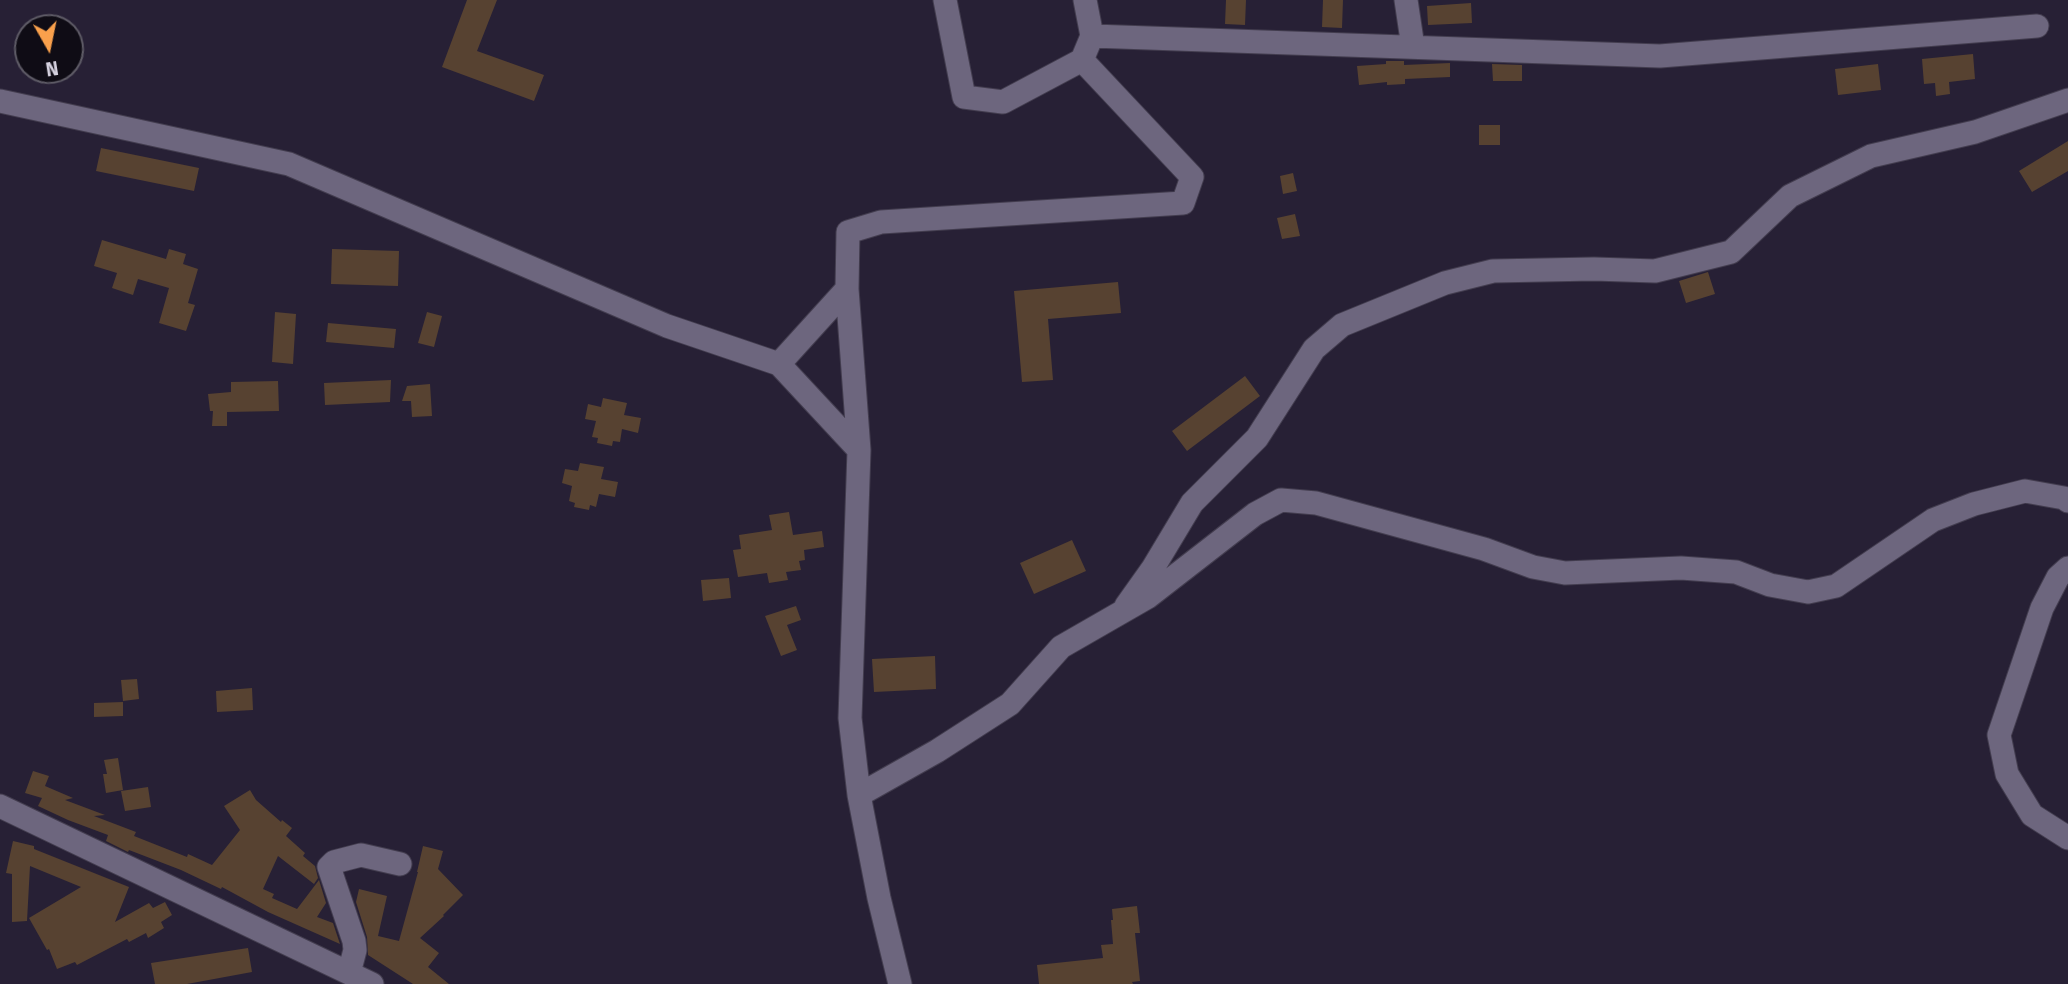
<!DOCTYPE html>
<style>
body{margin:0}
#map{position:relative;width:2068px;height:984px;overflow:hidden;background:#272035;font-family:"Fira Sans",sans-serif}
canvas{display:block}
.north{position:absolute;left:14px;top:14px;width:70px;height:70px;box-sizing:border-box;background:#0f0c15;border:2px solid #5e5b66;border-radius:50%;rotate:171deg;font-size:19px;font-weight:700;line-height:28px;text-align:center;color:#d5d1df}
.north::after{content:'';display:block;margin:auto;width:24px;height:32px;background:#f9a04c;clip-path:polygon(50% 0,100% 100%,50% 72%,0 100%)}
</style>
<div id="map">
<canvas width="2068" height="984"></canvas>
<div class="north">N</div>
</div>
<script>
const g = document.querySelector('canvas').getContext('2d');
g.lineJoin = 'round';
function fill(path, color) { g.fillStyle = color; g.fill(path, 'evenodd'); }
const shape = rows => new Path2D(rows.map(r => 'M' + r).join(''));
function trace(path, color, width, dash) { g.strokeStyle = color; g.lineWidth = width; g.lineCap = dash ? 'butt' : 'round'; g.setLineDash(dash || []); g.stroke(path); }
fill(shape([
 [467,0,497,0,477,51,544,75,534,101,442,67],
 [1226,0,1246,0,1245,25,1225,24],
 [1323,0,1343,0,1342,28,1322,27],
 [1471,3,1472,23,1428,25,1427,6],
 [1973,54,1975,79,1949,82,1950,94,1936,96,1935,83,1924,84,1922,59],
 [1386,61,1404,61,1404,65,1450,63,1450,77,1405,79,1405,84,1387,85,1387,82,1359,85,1357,66,1386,64],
 [1492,64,1522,65,1522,81,1493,81],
 [1878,64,1881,90,1838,95,1835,69],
 [1479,125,1500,125,1500,145,1479,145],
 [2068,141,2068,171,2032,192,2019,171],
 [101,148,199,168,194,191,96,171],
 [1293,173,1297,191,1283,194,1280,176],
 [1295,214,1300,236,1282,239,1277,218],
 [102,240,166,259,169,249,186,254,183,264,198,269,188,303,195,305,186,331,159,323,169,288,138,279,133,295,112,288,117,273,94,266],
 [332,249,399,251,398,286,331,284],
 [1708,272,1715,294,1686,303,1679,281],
 [1118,282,1121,313,1048,319,1053,380,1022,382,1014,291],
 [275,312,296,314,293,364,272,362],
 [427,312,442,316,434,347,418,343],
 [328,323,396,329,394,348,326,342],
 [1245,376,1260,396,1187,451,1172,431],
 [391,380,390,402,325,405,324,383],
 [278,381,279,411,227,412,227,426,212,426,213,411,210,411,208,394,231,392,231,382],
 [430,384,432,416,412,417,411,401,402,401,407,386],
 [603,398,627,403,624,415,641,418,638,433,622,429,620,442,613,441,612,446,597,443,598,438,592,437,596,421,585,419,588,404,601,407],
 [580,463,604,467,601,479,618,482,615,497,599,494,596,507,590,505,589,510,574,507,575,503,569,501,572,486,562,483,565,469,578,471],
 [789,512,793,535,822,531,824,547,804,550,805,560,799,561,801,570,786,572,788,580,769,583,767,573,738,577,733,550,741,549,739,535,772,530,769,515],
 [1072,540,1086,571,1034,594,1020,563],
 [729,578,731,598,703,601,701,580],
 [796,606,801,620,787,625,797,650,781,656,765,616],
 [935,656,936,689,874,692,872,659],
 [137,679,139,699,123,701,121,680],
 [252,688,253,710,217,712,216,691],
 [123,702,123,716,94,717,94,703],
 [118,758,123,790,106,793,103,774,107,774,104,760],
 [33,771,49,776,45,786,73,798,65,800,105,815,94,816,136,832,134,836,187,857,188,854,212,865,240,830,224,806,250,790,256,800,281,822,282,820,292,828,286,836,305,853,303,856,315,866,318,878,314,884,278,856,263,889,274,894,272,898,297,909,319,880,326,903,317,917,333,923,340,944,268,912,222,887,221,889,181,870,129,850,128,852,106,841,108,835,68,820,38,806,42,798,25,793],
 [148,787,151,807,125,811,121,791],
 [13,841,34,846,34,849,129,887,115,922,149,903,153,908,165,902,172,915,161,922,164,928,148,938,146,933,129,942,127,939,77,965,75,962,57,969,49,949,47,950,29,918,81,887,30,866,27,921,12,922,12,874,6,873],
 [423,846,443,851,438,869,463,895,443,915,444,916,420,938,439,953,428,967,449,984,413,984,368,955,367,937,356,902,359,889,387,896,378,936,399,941,418,872,417,872],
 [1137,906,1140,933,1135,933,1140,981,1132,982,1133,984,1039,984,1037,965,1103,958,1101,945,1113,944,1111,920,1113,920,1112,909],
 [248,948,252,972,187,984,155,984,151,963]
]), '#574231');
const minor = shape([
 [945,0,964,97,1003,102,1082,60],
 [1085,0,1092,36],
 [1406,0,1413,47],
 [0,101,289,164,667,326,779,364,859,450],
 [847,289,859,450,850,718,859,795,879,898,900,984],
 [779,364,847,289,848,232,881,222,1183,203,1192,177,1082,60,1092,36,1660,56,2037,26],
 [2068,568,2058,577,2042,608,1999,735,2007,774,2032,815,2068,838],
 [1126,606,1153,568,1192,503,1257,438,1314,349,1342,325,1445,283,1493,271,1594,269,1655,271,1731,252,1790,196,1871,156,1975,132,2068,100],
 [859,795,937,751,1010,704,1061,647,1148,597,1255,514,1281,500,1316,503,1484,549,1533,567,1565,573,1681,568,1736,572,1770,585,1808,592,1836,586,1933,520,1974,504,2025,491,2064,498,2068,501],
 [0,806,372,984],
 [349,973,355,950,354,941,329,867,334,862,361,855,400,864]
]);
trace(minor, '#433d4f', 25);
trace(minor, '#6d667e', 23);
</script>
